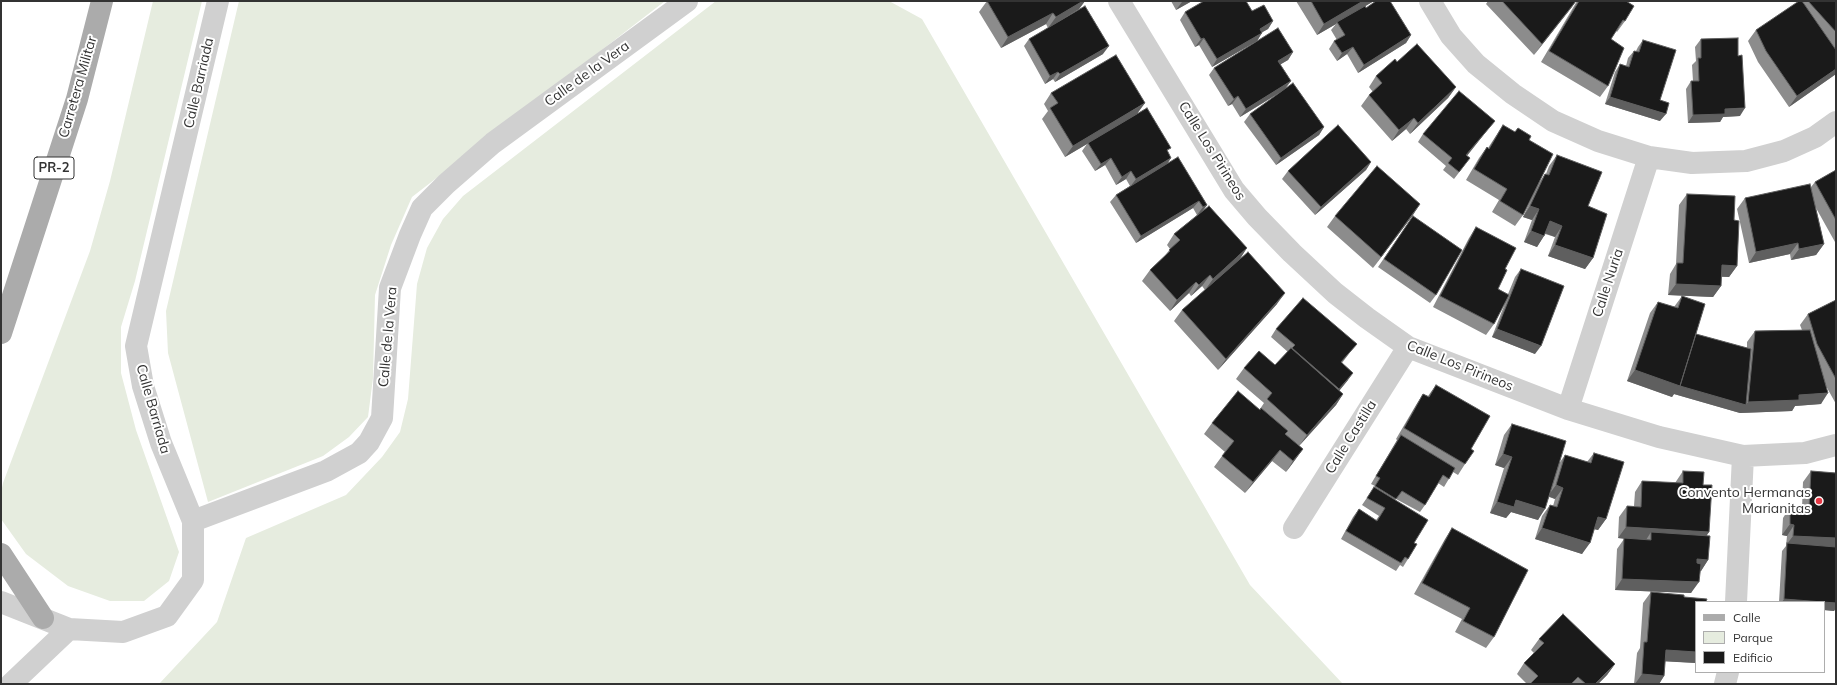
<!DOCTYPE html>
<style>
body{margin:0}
#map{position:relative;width:1837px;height:685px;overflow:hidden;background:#fff;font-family:Mulish,sans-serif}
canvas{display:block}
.frame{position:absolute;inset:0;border:2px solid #333;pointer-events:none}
.legend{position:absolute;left:1695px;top:601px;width:130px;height:72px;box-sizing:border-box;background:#fff;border:1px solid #adadad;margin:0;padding:5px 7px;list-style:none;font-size:12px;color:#333}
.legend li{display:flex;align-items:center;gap:8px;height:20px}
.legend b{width:20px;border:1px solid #adadad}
</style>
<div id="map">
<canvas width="1837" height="685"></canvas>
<div class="frame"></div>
<ul class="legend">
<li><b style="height:5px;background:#ababab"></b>Calle</li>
<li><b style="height:11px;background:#e6ecdf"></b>Parque</li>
<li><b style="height:11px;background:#1a1a1a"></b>Edificio</li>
</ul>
</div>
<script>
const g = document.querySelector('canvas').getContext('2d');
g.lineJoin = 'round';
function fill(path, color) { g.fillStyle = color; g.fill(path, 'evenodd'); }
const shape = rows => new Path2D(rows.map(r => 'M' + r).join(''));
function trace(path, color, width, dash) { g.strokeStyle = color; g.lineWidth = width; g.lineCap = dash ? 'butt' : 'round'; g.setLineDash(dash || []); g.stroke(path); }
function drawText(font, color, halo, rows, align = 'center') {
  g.font = font + ' Mulish,sans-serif'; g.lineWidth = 4; g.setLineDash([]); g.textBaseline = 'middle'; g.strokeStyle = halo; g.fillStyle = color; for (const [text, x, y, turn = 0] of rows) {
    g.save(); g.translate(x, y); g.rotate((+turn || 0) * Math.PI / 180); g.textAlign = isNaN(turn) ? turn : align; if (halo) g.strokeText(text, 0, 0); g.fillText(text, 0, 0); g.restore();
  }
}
fill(shape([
 [153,1,202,1,135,281,121,327,121,373,136,430,179,552,169,581,144,601,110,601,68,586,26,554,1,519,1,493,3,483,90,251,110,181],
 [239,1,665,1,412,197,391,245,375,295,373,378,368,417,349,437,323,456,208,502,168,353,166,311],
 [716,1,889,1,922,19,1250,585,1343,684,159,684,217,622,246,538,346,495,382,457,400,432,408,399,417,284,427,248,443,219,463,196]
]), '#e6ecdf');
trace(shape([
 [1119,1,1234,190,1257,217,1292,253,1335,293,1367,318,1408,347,1568,409,1659,437,1743,456,1805,453,1836,445],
 [1430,1,1451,36,1476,64,1513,94,1553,121,1598,141,1649,157,1692,163,1746,161,1784,151,1815,137,1836,122],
 [1568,409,1649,157],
 [193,521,326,471,359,453,369,442,382,418,390,288,410,235,422,208,446,184,493,143,687,1],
 [1294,528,1408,347],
 [1,602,69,629,123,632,167,616,193,580,193,521,161,443,143,386,136,346,218,1],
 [1736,602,1743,456],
 [11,684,69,629],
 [1725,684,1728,672]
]), '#d0d0d0', 22);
trace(shape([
 [1,333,77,99,102,1],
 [1,554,43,618]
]), '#ababab', 22);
fill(shape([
 [987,1,1085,1,1079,9,1058,22,1103,54,1055,82,1053,79,1045,84,1024,46,1029,39,1048,28,1046,24,1001,48,979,12],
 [1171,1,1192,1,1176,10],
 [1296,1,1374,1,1365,6,1366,8,1411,35,1406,43,1358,73,1347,54,1337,61,1329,49,1334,41,1337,40,1331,30,1336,24,1317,35],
 [1488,1,1576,1,1534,55,1486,4],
 [1577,1,1626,1,1625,21,1617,32,1616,31,1611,39,1608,86,1600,97,1541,62],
 [1804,1,1836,1,1836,74,1789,107,1758,62,1748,41,1756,30,1803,3],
 [1252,11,1273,21,1268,29,1262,32,1257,41,1212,67,1199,45,1195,47,1180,20,1185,12],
 [1701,39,1740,116,1723,117,1720,122,1688,123,1686,89,1691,81,1693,81,1692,65,1696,61,1695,47],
 [1643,40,1660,100,1660,121,1605,104,1615,72,1620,64,1626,66,1628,58,1634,51,1636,51,1638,47],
 [1293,52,1288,60,1280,64,1286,89,1324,127,1319,135,1276,165,1244,122,1250,114,1283,91,1240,117,1232,104,1228,106,1209,75,1214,68],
 [1397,62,1456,87,1448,98,1410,134,1406,129,1392,141,1361,106,1369,95,1373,92,1369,87,1376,76],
 [1051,93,1138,113,1168,152,1167,164,1207,205,1203,211,1240,259,1277,304,1218,370,1174,321,1182,310,1205,290,1202,286,1191,296,1189,293,1170,311,1142,281,1150,270,1164,257,1170,249,1167,245,1174,234,1197,215,1193,208,1136,243,1110,202,1116,195,1130,186,1126,179,1116,185,1105,165,1095,171,1082,151,1087,144,1065,157,1042,119,1048,111,1044,104],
 [1495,121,1489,128,1467,156,1464,166,1454,179,1443,170,1446,166,1418,142,1423,134],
 [1503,125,1515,132,1518,128,1529,140,1538,184,1545,174,1546,174,1549,166,1557,155,1588,206,1593,258,1585,269,1548,256,1555,237,1545,234,1537,247,1524,242,1532,220,1523,217,1536,188,1523,215,1515,226,1492,212,1499,200,1466,180,1479,158,1487,147,1488,148],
 [1371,162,1366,170,1315,215,1282,179,1288,171],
 [1836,170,1836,241,1835,242,1816,208,1824,244,1816,255,1791,260,1790,254,1749,263,1737,209,1745,198,1811,187,1815,182],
 [1687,194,1734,220,1737,266,1729,277,1721,277,1721,286,1713,297,1668,295,1670,274,1676,264,1679,205],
 [1413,215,1373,268,1327,227,1335,216],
 [1413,216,1436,295,1430,303,1378,267],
 [1476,227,1505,269,1498,289,1508,294,1515,277,1521,269,1535,354,1492,337,1505,303,1494,324,1486,335,1433,307,1469,238],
 [1682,296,1696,334,1747,348,1747,342,1755,331,1802,330,1800,325,1808,314,1836,300,1836,404,1826,386,1821,404,1795,406,1792,411,1740,413,1674,394,1672,397,1627,381,1650,313,1658,302,1674,307],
 [1276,329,1357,344,1351,351,1342,363,1348,380,1339,391,1343,394,1336,405,1299,446,1303,449,1295,460,1286,472,1272,461,1245,493,1214,467,1225,452,1204,434,1212,423,1260,409,1264,403,1236,379,1244,368,1275,365,1288,352,1271,337],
 [1436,385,1471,449,1465,464,1458,475,1453,472,1444,487,1438,483,1425,505,1420,512,1396,499,1395,500,1414,543,1408,559,1403,567,1400,565,1396,571,1341,539,1353,517,1359,509,1376,520,1379,516,1362,505,1375,486,1371,484,1397,440,1396,439,1416,405,1423,394,1428,396],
 [1512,424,1560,462,1565,455,1587,462,1594,453,1606,519,1598,530,1594,529,1582,554,1535,539,1542,516,1550,505,1553,506,1555,499,1549,497,1538,520,1511,512,1506,518,1490,513,1504,468,1495,465,1504,435],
 [1683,471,1703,485,1709,532,1707,535,1708,560,1701,571,1700,571,1691,593,1615,590,1617,549,1624,539,1618,538,1619,517,1627,506,1634,506,1635,492,1642,481,1675,483],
 [1811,471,1836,473,1836,608,1834,611,1824,610,1824,602,1779,602,1782,551,1786,546,1787,536,1782,535,1783,518,1790,507,1802,508,1803,482],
 [1452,528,1494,637,1486,648,1455,632,1462,619,1414,594,1445,539],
 [1651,592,1684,597,1696,602,1696,663,1665,661,1664,676,1659,684,1634,684,1637,653,1640,648,1643,603],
 [1539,639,1615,664,1607,675,1598,684,1527,684,1517,674,1524,663,1534,653,1531,650]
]), '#8c8c8c');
fill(shape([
 [1083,1,1085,1,1079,9,1048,28,1056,17],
 [1184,1,1192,1,1176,10,1182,2],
 [1363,1,1374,1,1337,23,1337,22,1336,24,1317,35,1324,24],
 [1576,1,1572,7,1534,55,1542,44],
 [1053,13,1046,24,1001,48,1008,37],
 [1273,21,1268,29,1254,37,1260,29],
 [1262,33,1257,41,1212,67,1217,59],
 [1411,35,1406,43,1358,73,1364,65],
 [1204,38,1199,45,1195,47,1201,39],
 [1109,46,1103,54,1055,82,1060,74],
 [1353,47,1347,54,1337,61,1342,53],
 [1293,52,1288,60,1273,69,1278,61],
 [1836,69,1836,74,1789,107,1797,96],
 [1058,72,1053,79,1045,84,1050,76],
 [1291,81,1285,89,1240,117,1246,109],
 [1456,87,1448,98,1410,134,1418,123],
 [1238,96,1232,104,1228,106,1234,99],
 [1610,97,1666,114,1660,121,1605,104],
 [1145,103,1137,114,1088,143,1087,144,1065,157,1073,146],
 [1745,108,1740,116,1723,117,1720,122,1688,123,1693,115,1725,109],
 [1414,118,1406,129,1392,141,1399,130],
 [1495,121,1489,128,1461,163,1466,155],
 [1324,127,1319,135,1276,165,1281,158],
 [1111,158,1105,165,1095,171,1101,164],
 [1171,158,1166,166,1130,187,1136,179],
 [1371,162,1366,170,1315,215,1321,207],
 [1131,171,1126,179,1116,185,1122,177],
 [1199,201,1193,208,1136,243,1141,236],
 [1420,204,1413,215,1373,268,1381,257],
 [1207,205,1201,213,1197,215,1203,207],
 [1530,206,1539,209,1532,220,1523,217],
 [1550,221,1562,226,1555,237,1542,232],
 [1531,231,1544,236,1537,247,1524,242],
 [1798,243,1790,254,1749,263,1756,252],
 [1824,244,1816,255,1791,260,1799,249],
 [1555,245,1593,258,1585,269,1548,256],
 [1247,248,1240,259,1205,290,1213,279],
 [1722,265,1737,266,1729,277,1714,276],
 [1210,275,1202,286,1191,296,1199,285],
 [1196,282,1189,293,1170,311,1177,300],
 [1676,284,1721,286,1713,297,1668,295],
 [1285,293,1277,304,1218,370,1226,359],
 [1497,329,1541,346,1535,354,1492,337],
 [1635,370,1746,405,1748,402,1799,395,1828,393,1821,404,1795,406,1792,411,1740,413,1674,394,1672,397,1627,381],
 [1353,373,1348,380,1334,397,1339,389],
 [1343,394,1336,405,1299,446,1307,435],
 [1303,449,1295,460,1286,472,1293,461],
 [1280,450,1272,461,1245,493,1253,482],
 [1503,454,1512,457,1504,468,1495,465],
 [1556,485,1563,488,1555,499,1548,496],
 [1516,500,1545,509,1538,520,1511,512,1506,518,1490,513,1497,502],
 [1598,517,1606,519,1598,530,1590,528],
 [1790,524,1794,525,1787,536,1782,535],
 [1626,527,1709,532,1701,543,1651,532,1646,540,1618,538],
 [1542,528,1590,543,1582,554,1535,539],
 [1793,536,1836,538,1836,550,1787,544],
 [1697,559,1708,560,1701,571,1689,570],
 [1622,579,1699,582,1691,593,1615,590],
 [1784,599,1819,602,1782,602],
 [1824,602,1836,603,1836,608,1834,611,1824,610],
 [1666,650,1696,652,1696,663,1658,661],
 [1615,664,1607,675,1598,684,1595,684],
 [1642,674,1664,676,1659,684,1635,684]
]), '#5f5f5f');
const building = shape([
 [987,1,1083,1,1056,17,1053,13,1008,37,987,1],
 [1204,1,1246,1,1252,11,1264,5,1273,21,1260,29,1262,33,1217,59,1204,38,1201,39,1185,12,1204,1],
 [1311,1,1363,1,1324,24,1311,1],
 [1376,1,1390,1,1411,35,1364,65,1353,47,1342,53,1334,41,1345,35,1337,22,1365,6,1366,8,1376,1],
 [1502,1,1576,1,1542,44,1502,1],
 [1579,1,1626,1,1634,6,1625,21,1623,20,1611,39,1624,48,1608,86,1549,51,1579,1],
 [1799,1,1802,1,1836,50,1836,69,1797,96,1766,51,1756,30,1799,1],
 [1808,1,1836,1,1836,32,1808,1],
 [1085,6,1109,46,1060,74,1058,72,1050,76,1029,39,1085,6],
 [1278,28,1293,52,1278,61,1291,81,1246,109,1238,96,1234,99,1214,68,1278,28],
 [1738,38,1738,56,1742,55,1745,108,1725,109,1725,114,1693,115,1691,81,1699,81,1698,58,1701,58,1701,39,1738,38],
 [1643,40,1676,50,1660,100,1669,103,1666,114,1610,97,1620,64,1629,67,1634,51,1639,52,1643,40],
 [1417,44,1456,87,1418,123,1414,118,1399,130,1369,95,1382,83,1376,76,1395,59,1397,62,1417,44],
 [1116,55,1145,103,1073,146,1050,108,1058,103,1051,93,1116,55],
 [1293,83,1324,127,1281,158,1250,114,1293,83],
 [1459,91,1495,121,1466,155,1470,158,1459,172,1448,163,1452,158,1423,134,1459,91],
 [1147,108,1171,148,1167,150,1171,158,1136,179,1131,171,1122,177,1111,158,1101,164,1088,143,1147,108],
 [1338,125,1371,162,1321,207,1288,171,1338,125],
 [1503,125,1515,132,1518,128,1531,136,1529,140,1553,154,1523,215,1500,201,1507,189,1474,169,1487,147,1489,149,1503,125],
 [1557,155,1602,172,1588,206,1607,214,1593,258,1555,245,1562,226,1550,221,1544,236,1531,231,1539,209,1530,206,1545,174,1549,175,1557,155],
 [1178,157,1207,205,1203,207,1199,201,1141,236,1116,195,1178,157],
 [1377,166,1420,204,1381,257,1335,216,1377,166],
 [1836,170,1836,220,1815,182,1836,170],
 [1810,184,1824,244,1799,249,1798,243,1756,252,1745,198,1810,184],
 [1687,194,1735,196,1734,220,1739,221,1737,266,1722,265,1721,286,1676,284,1677,263,1683,263,1687,194],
 [1209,206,1247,248,1213,279,1210,275,1199,285,1196,282,1177,300,1150,270,1170,251,1169,250,1180,240,1174,234,1209,206],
 [1413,216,1462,250,1436,295,1384,259,1413,216],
 [1476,227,1516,248,1505,269,1507,270,1498,289,1509,295,1494,324,1440,296,1476,227],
 [1248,252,1285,293,1226,359,1182,310,1248,252],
 [1521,269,1564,286,1541,346,1497,329,1521,269],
 [1682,296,1705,304,1680,386,1635,370,1658,302,1678,308,1682,296],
 [1303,298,1357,344,1341,362,1353,373,1339,389,1292,348,1295,345,1276,329,1303,298],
 [1836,300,1836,379,1817,344,1808,314,1836,300],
 [1810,330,1828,393,1799,395,1799,400,1748,402,1755,331,1810,330],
 [1696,334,1751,349,1746,405,1680,386,1696,334],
 [1291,348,1343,394,1307,435,1267,399,1272,393,1244,368,1259,351,1275,365,1291,348],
 [1436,385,1490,416,1471,449,1474,451,1465,464,1404,428,1423,394,1429,397,1436,385],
 [1238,391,1260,410,1261,408,1288,431,1285,434,1303,449,1293,461,1280,450,1253,482,1222,456,1234,441,1212,423,1238,391],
 [1512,424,1566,441,1545,509,1516,500,1514,507,1497,502,1512,457,1503,454,1512,424],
 [1401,435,1455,468,1449,479,1443,475,1425,505,1402,491,1396,499,1375,486,1380,478,1376,476,1401,435],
 [1594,453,1624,462,1606,519,1598,517,1590,543,1542,528,1550,505,1557,507,1563,488,1556,485,1565,455,1591,463,1594,453],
 [1683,471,1704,472,1703,485,1712,485,1709,532,1626,527,1627,506,1641,507,1642,481,1683,483,1683,471],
 [1811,471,1836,473,1836,538,1793,536,1794,525,1790,524,1790,507,1809,508,1811,471],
 [1374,487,1428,520,1414,543,1417,544,1408,559,1405,557,1401,563,1346,531,1359,509,1377,521,1385,508,1367,498,1374,487],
 [1452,528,1528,570,1494,637,1463,621,1470,608,1422,583,1452,528],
 [1651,532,1710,536,1708,560,1697,559,1697,563,1701,564,1699,582,1622,579,1624,538,1651,540,1651,532],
 [1787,543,1836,547,1836,603,1784,599,1787,543],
 [1651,592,1684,595,1684,597,1707,599,1706,602,1696,602,1696,652,1666,650,1664,676,1642,674,1644,642,1647,642,1651,592],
 [1563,614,1615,664,1595,684,1586,684,1578,677,1571,684,1530,684,1538,676,1524,663,1544,643,1539,639,1563,614]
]);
fill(building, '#1a1a1a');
trace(building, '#5f5f5f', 1);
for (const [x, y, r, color] of [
 [1819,501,4,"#e63946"]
]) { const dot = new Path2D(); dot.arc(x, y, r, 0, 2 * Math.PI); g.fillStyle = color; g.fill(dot); trace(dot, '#fff', 1.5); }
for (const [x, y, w] of [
 [54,168,40]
]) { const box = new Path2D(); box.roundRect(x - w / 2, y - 11, w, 22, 3); g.fillStyle = '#fff'; g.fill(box); trace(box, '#333', 1); }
drawText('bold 13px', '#333', null, [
 ["PR-2",54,168]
]);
drawText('14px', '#333', '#fff', [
 ["Calle de la Vera",587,74,-36],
 ["Calle Barriada",199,83,-77],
 ["Carretera Militar",78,87,-74],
 ["Calle Los Pirineos",1212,151,58],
 ["Calle Nuria",1608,283,-72],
 ["Calle de la Vera",388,337,-85],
 ["Calle Los Pirineos",1460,366,22],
 ["Calle Barriada",153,409,74],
 ["Calle Castilla",1351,437,-58]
]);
drawText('14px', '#333', '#fff', [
 ["Convento Hermanas",1811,493],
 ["Marianitas",1811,509]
], 'right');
</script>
